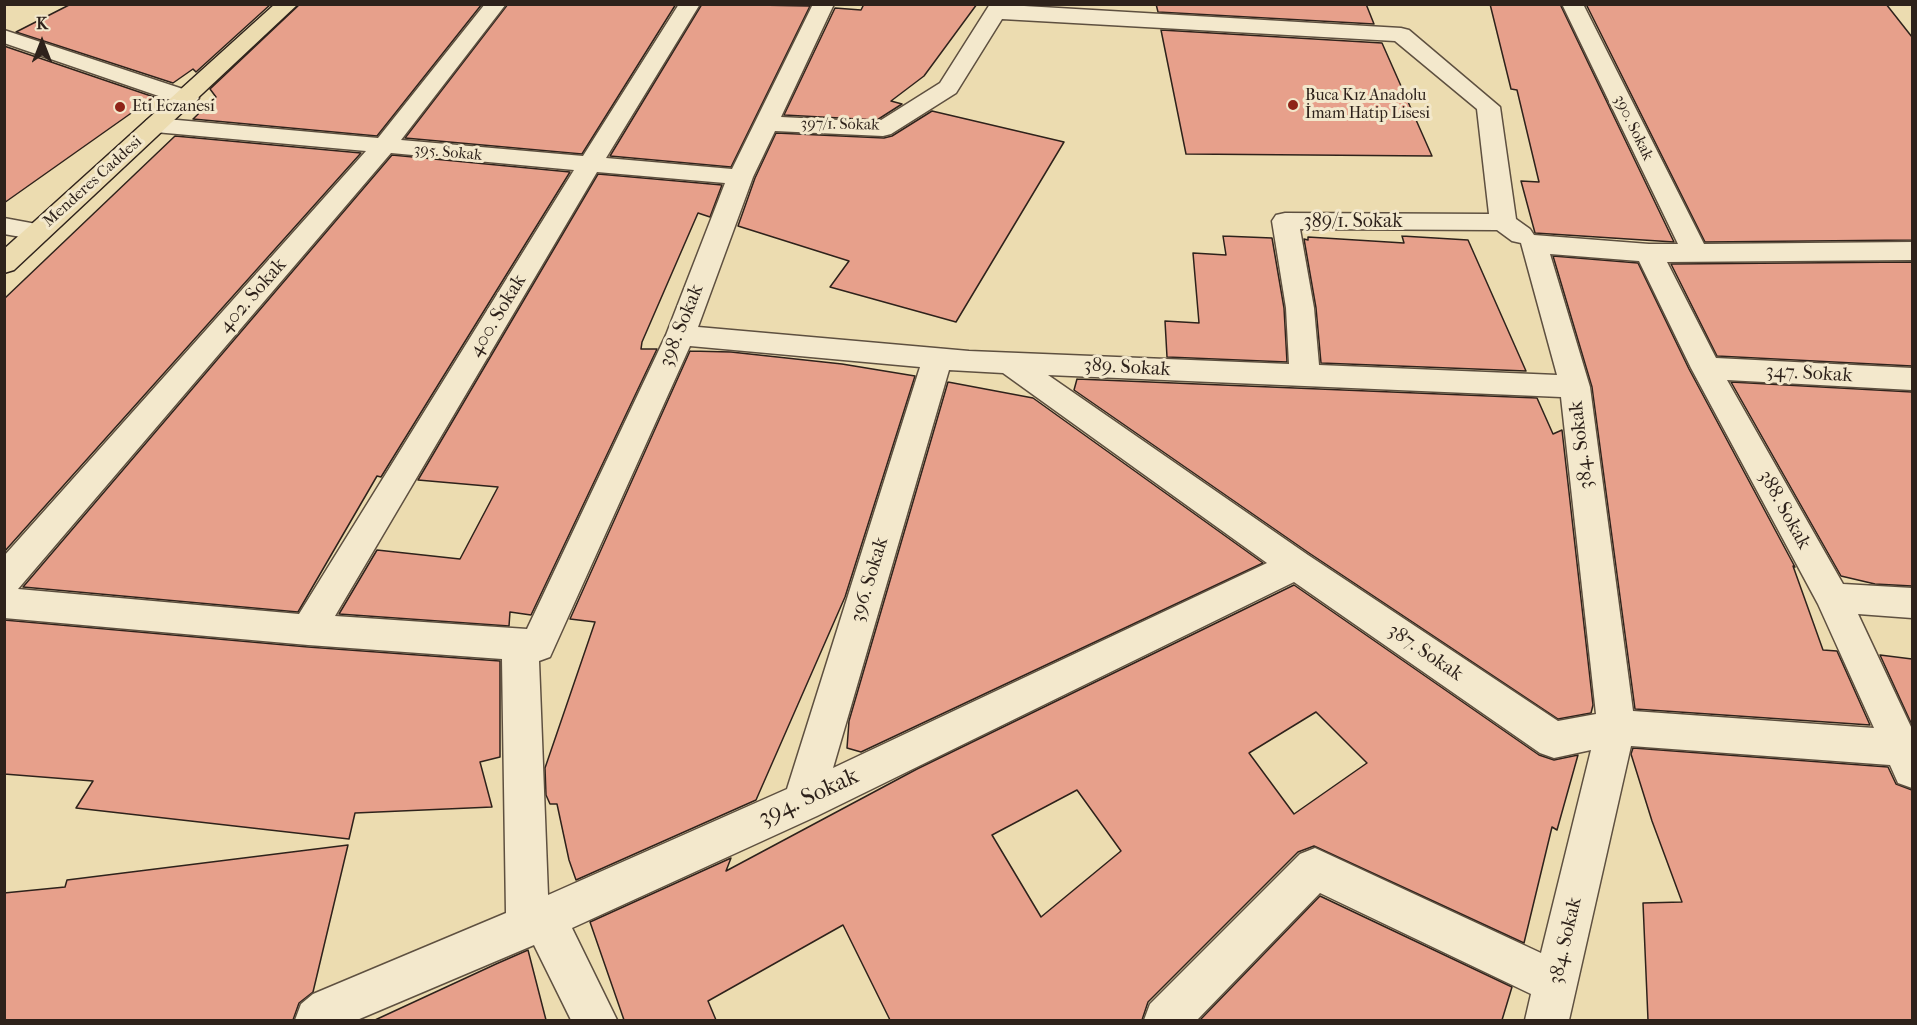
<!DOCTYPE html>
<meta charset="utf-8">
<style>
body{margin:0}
#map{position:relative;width:1917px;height:1025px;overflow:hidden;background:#ecdcb0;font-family:"IM FELL French Canon",serif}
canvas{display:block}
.frame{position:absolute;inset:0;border:6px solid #2e221b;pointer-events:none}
.north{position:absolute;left:12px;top:12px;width:60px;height:60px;-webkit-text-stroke:4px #f3e8cc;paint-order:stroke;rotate:0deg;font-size:16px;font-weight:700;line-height:24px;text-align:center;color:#2e221b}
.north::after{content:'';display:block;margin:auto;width:21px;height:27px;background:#2e221b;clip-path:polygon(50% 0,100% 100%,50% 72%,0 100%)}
</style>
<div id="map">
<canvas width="1917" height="1025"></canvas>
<div class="frame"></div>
<div class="north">K</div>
</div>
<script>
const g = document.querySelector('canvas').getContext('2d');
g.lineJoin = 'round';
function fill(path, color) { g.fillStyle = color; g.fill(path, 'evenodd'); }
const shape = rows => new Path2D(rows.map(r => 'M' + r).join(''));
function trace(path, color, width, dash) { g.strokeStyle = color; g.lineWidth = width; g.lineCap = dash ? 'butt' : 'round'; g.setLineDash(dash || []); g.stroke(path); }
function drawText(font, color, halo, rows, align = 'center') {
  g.font = font + ' "IM FELL French Canon",serif'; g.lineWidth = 6; g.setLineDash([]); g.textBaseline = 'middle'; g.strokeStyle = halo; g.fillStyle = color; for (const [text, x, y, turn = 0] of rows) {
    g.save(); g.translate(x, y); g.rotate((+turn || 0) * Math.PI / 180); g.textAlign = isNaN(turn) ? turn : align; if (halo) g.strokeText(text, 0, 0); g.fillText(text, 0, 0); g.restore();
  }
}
const building = shape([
 [71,4,271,4,196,72,193,69,173,83,16,32,71,4],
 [300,4,482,4,377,136,193,119,216,97,210,89,300,4],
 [508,4,676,4,582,154,405,138,508,4],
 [702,4,810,6,731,167,610,156,702,4],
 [864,4,977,4,924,76,891,101,902,104,877,120,784,115,835,8,861,10,864,4],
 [1156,4,1366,4,1374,24,1158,12,1156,4],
 [1490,4,1560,4,1674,242,1535,233,1521,181,1539,182,1517,90,1511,89,1490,4],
 [1586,4,1886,4,1912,37,1912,240,1705,242,1586,4],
 [1161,30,1382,43,1432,156,1186,154,1161,30],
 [4,46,154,97,4,203,4,46],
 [932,111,1064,142,956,322,830,287,849,261,738,226,755,178,776,133,884,138,892,136,932,111],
 [175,136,361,153,4,552,4,299,175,136],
 [392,155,570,172,381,477,377,476,298,612,23,587,392,155],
 [598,174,722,185,710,217,698,213,642,342,641,349,657,349,531,615,510,612,509,626,339,614,377,550,460,559,498,487,418,480,598,174],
 [1223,236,1272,238,1284,308,1287,362,1167,357,1165,321,1199,323,1193,253,1226,255,1223,236],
 [1402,236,1468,240,1526,371,1321,363,1316,308,1304,239,1308,240,1308,237,1404,243,1402,236],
 [1553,256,1638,263,1689,369,1795,567,1793,566,1823,650,1837,651,1870,725,1635,709,1592,387,1553,256],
 [1912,262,1912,366,1717,356,1671,264,1912,262],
 [690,351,731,352,842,364,915,376,845,597,756,800,576,880,569,860,557,804,550,804,546,795,545,768,595,622,570,619,690,351],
 [1077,379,1537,398,1553,434,1562,430,1593,705,1591,713,1558,719,1309,553,1074,390,1077,379],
 [948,382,1033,398,1263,563,861,752,847,748,849,721,948,382],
 [1731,382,1912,392,1912,586,1875,584,1841,576,1731,382],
 [1294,585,1539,755,1554,760,1578,755,1557,830,1552,827,1524,943,1314,846,1298,852,1148,1002,1142,1020,890,1020,843,925,708,1001,716,1020,624,1020,590,922,731,858,726,871,917,769,1294,585],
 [1316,712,1367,763,1294,814,1249,753,1316,712],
 [1077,790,1121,851,1041,917,992,835,1077,790],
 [4,620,308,647,500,661,500,757,480,762,492,807,355,813,349,839,76,808,93,781,4,774,4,620],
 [1880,655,1912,659,1912,725,1880,655],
 [1633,748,1888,767,1896,784,1912,790,1912,1020,1648,1020,1643,903,1682,902,1652,821,1631,754,1633,748],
 [348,845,313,992,299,1003,293,1020,4,1020,4,893,65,887,67,880,348,845],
 [1320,896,1512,987,1502,1020,1200,1020,1320,896],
 [528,950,546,1020,375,1020,496,964,528,950]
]);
fill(building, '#e7a08b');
trace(building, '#2e221b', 1.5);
const minor = shape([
 [485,4,506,4,401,140,583,156,679,4,700,4,606,158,732,169,813,4,834,4,781,117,878,122,940,83,990,4,1401,28,1409,30,1500,107,1516,219,1530,229,1534,235,1649,244,1678,244,1562,4,1583,4,1704,244,1912,242,1912,260,1667,262,1716,358,1912,368,1912,390,1727,380,1843,584,1912,588,1912,618,1858,614,1912,729,1912,788,1898,783,1890,765,1631,746,1569,1020,1525,1020,1531,994,1320,893,1197,1020,1144,1020,1150,1004,1300,854,1315,848,1541,953,1591,750,1554,758,1540,753,1294,582,817,816,572,928,617,1020,571,1020,534,945,357,1020,295,1020,301,1004,313,994,506,913,502,659,308,645,4,618,4,556,366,151,155,132,147,130,143,125,147,120,155,118,378,138,485,4],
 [1002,19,1395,41,1477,109,1489,214,1285,213,1276,215,1272,221,1286,308,1289,364,969,351,698,327,753,177,775,131,883,136,891,134,956,93,1002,19],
 [391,153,574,170,299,614,18,589,391,153],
 [597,172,725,183,666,335,527,629,335,616,597,172],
 [1300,229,1497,230,1512,241,1521,243,1557,375,1319,365,1314,308,1300,229],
 [1550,254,1639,261,1691,368,1818,604,1874,728,1633,711,1590,387,1550,254],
 [690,346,920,367,787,789,548,895,539,661,550,657,690,346],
 [949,370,1003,373,1267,563,833,768,949,370],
 [1048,375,1561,397,1596,714,1558,721,1308,555,1048,375],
 [4,30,195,93,199,98,195,103,187,105,179,103,4,43,4,30],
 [4,218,47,226,51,232,47,238,38,240,4,234,4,218]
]);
const major = shape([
 [275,4,298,4,14,270,4,273,4,249,275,4]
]);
trace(minor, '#5e5040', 3);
trace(major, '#2e221b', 3);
fill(minor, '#f3e8cc');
fill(major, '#ecdcb0');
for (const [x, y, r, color] of [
 [1293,105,6,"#8f2418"],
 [120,107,6,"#8f2418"]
]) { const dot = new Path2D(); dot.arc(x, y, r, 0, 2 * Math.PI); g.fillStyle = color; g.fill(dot); trace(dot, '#f3e8cc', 2); }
drawText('16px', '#2e221b', '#f3e8cc', [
 ["Buca Kız Anadolu",1305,96],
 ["İmam Hatip Lisesi",1305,114],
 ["Eti Eczanesi",132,107]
], 'left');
drawText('16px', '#2e221b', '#f3e8cc', [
 ["397/1. Sokak",840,125,1],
 ["390. Sokak",1633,128,64],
 ["395. Sokak",448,153,5],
 ["Menderes Caddesi",93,182,-42]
]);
drawText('20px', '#2e221b', '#f3e8cc', [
 ["389/1. Sokak",1353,222],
 ["402. Sokak",253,296,-49],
 ["400. Sokak",498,316,-59],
 ["398. Sokak",682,326,-68],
 ["389. Sokak",1127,368,3],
 ["347. Sokak",1809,374,3],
 ["384. Sokak",1582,445,-97],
 ["388. Sokak",1784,510,61],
 ["396. Sokak",870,580,-73],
 ["387. Sokak",1425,653,34],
 ["384. Sokak",1566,941,-77]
]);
drawText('24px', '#2e221b', '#f3e8cc', [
 ["394. Sokak",809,798,-25]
]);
</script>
